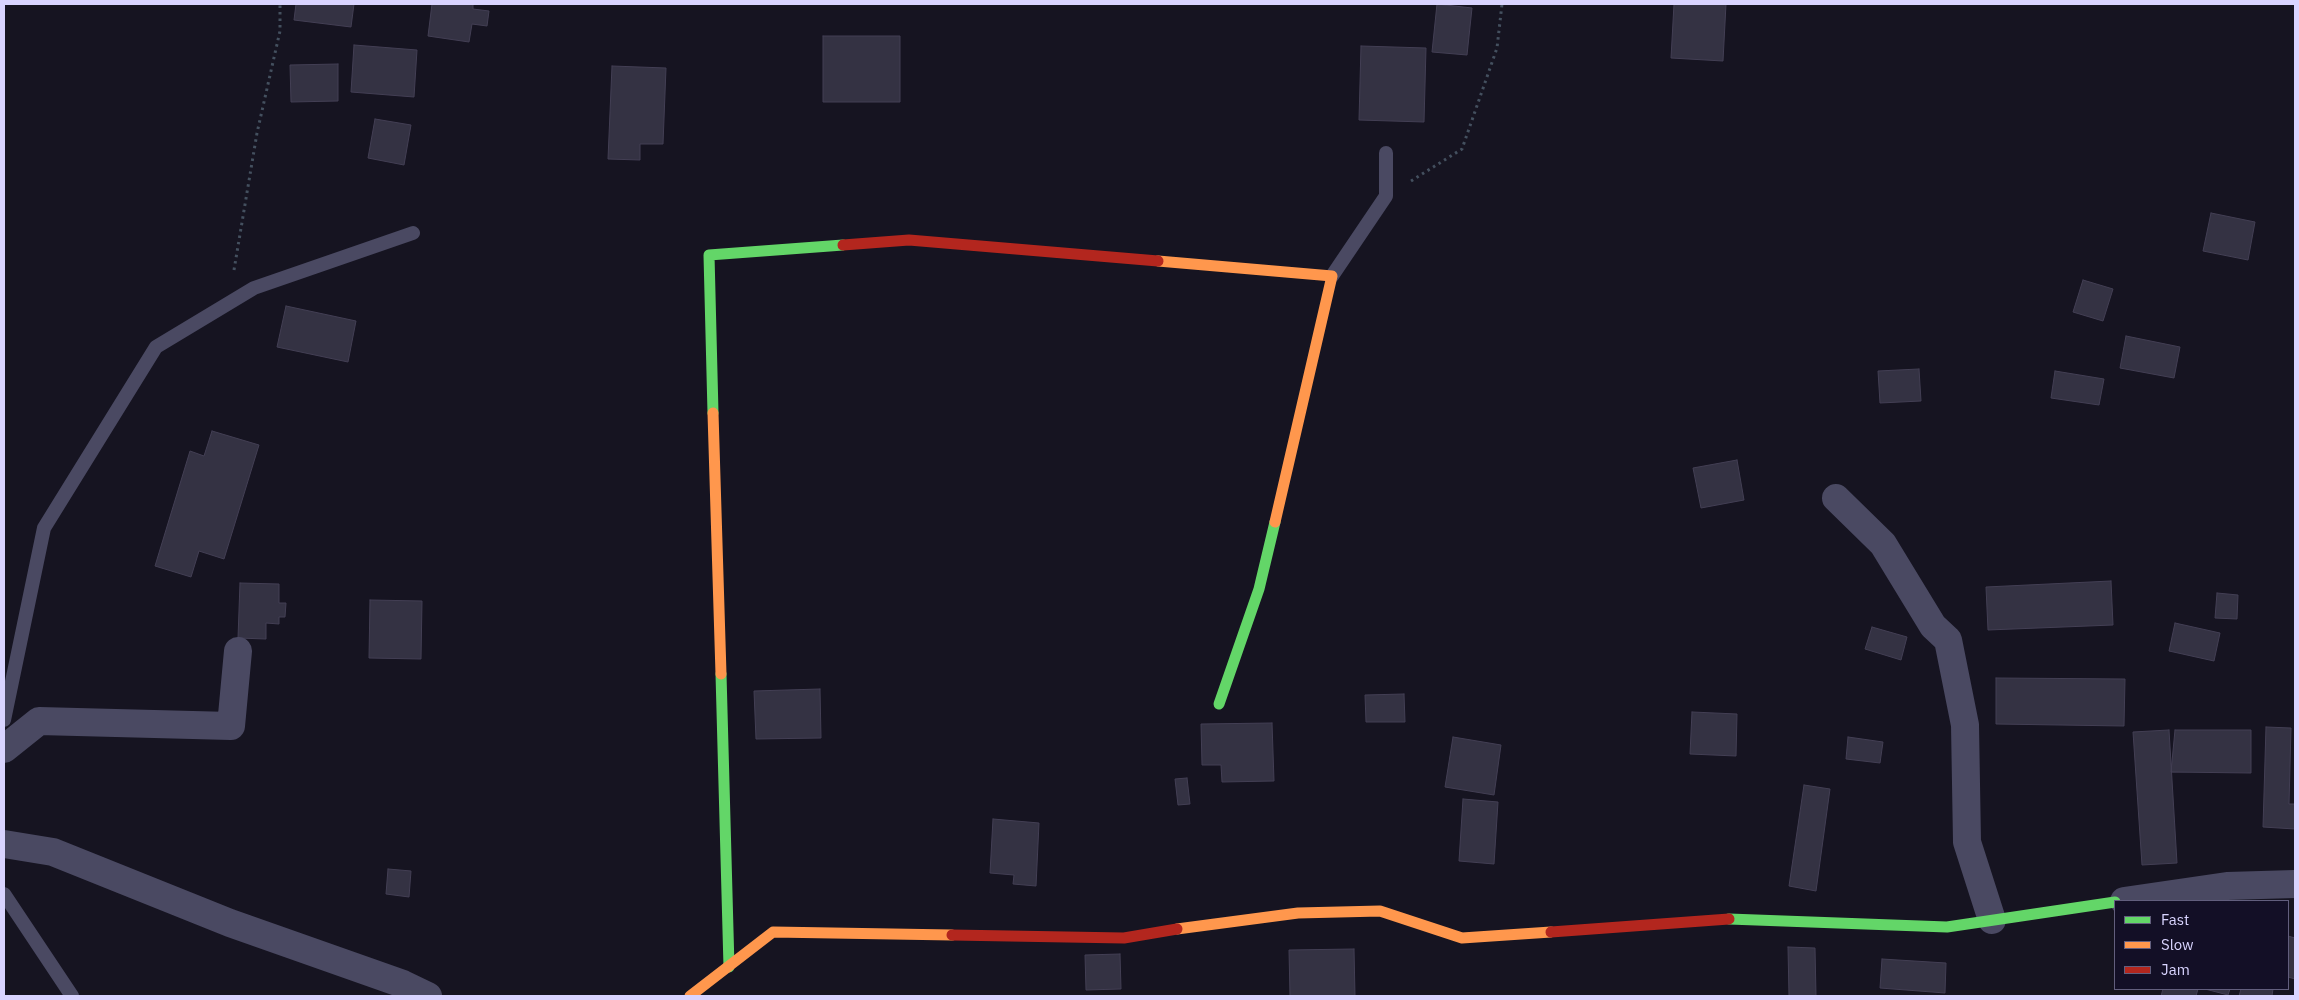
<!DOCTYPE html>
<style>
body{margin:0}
#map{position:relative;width:2299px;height:1000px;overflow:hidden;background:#161421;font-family:"IBM Plex Sans",sans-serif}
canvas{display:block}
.frame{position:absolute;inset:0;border:5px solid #d9d4ff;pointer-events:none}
.legend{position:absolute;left:2114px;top:900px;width:175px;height:90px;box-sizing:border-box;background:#130f26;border:1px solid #625e7d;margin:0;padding:6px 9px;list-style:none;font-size:15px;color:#d9d4ff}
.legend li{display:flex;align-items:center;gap:10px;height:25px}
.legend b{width:25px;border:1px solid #625e7d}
</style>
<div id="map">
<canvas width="2299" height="1000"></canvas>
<div class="frame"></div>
<ul class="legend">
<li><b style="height:6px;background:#63d668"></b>Fast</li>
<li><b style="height:6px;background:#ff974d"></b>Slow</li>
<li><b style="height:6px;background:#b3261e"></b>Jam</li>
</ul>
</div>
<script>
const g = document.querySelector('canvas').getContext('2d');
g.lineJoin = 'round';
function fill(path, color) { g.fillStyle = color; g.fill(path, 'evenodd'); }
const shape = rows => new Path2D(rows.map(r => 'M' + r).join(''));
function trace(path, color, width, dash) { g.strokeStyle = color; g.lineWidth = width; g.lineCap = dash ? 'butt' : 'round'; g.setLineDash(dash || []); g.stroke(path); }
const building = shape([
 [296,4,354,4,351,27,294,20,296,4],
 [432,4,473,4,473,9,489,11,487,26,472,24,469,42,428,36,432,4],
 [1437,4,1472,8,1467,55,1432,52,1437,4],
 [1674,4,1726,4,1723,61,1671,58,1674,4],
 [823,36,900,36,900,102,823,102,823,36],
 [354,45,417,50,414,97,351,92,354,45],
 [1361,46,1426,48,1424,122,1359,120,1361,46],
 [338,64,338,101,291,102,290,65,338,64],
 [612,66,666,68,663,144,640,144,640,160,608,159,612,66],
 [375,119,411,125,404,165,368,158,375,119],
 [2211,213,2255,222,2248,260,2203,251,2211,213],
 [2083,280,2113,289,2103,321,2073,312,2083,280],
 [286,306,356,321,348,362,277,347,286,306],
 [2126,336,2180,347,2174,378,2120,368,2126,336],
 [1919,369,1921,401,1880,403,1878,371,1919,369],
 [2055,371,2104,379,2099,405,2051,398,2055,371],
 [212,431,259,445,224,559,199,551,191,577,155,566,190,451,204,456,212,431],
 [1737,460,1744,500,1701,508,1693,468,1737,460],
 [2111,581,2113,625,1988,630,1986,587,2111,581],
 [240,583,279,584,279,603,286,603,285,617,279,617,279,624,266,623,266,639,238,638,240,583],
 [2217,593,2238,595,2237,619,2215,618,2217,593],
 [370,600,422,601,421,659,369,658,370,600],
 [2175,623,2220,633,2214,661,2169,651,2175,623],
 [1872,627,1907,637,1901,660,1865,649,1872,627],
 [1996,678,2125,679,2124,726,1996,724,1996,678],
 [820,689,821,738,756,739,754,691,820,689],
 [1404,694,1405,722,1366,722,1365,695,1404,694],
 [1692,712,1737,714,1736,756,1690,754,1692,712],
 [1272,723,1274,781,1222,782,1221,765,1202,765,1201,724,1272,723],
 [2266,727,2291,728,2289,804,2295,804,2295,829,2263,827,2266,727],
 [2169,730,2177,863,2142,865,2133,732,2169,730],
 [2175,730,2251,730,2251,773,2171,772,2175,730],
 [1453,737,1501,745,1494,795,1445,787,1453,737],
 [1848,737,1883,742,1880,763,1846,759,1848,737],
 [1187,778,1190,804,1178,805,1175,779,1187,778],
 [1804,785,1830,789,1816,891,1789,886,1804,785],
 [1463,799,1498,802,1494,864,1459,861,1463,799],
 [993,819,1039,823,1036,886,1013,884,1014,875,990,873,993,819],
 [388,869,411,871,409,897,386,894,388,869],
 [2288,936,2295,938,2295,979,2288,977,2288,936],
 [1788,947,1815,948,1816,996,1789,996,1788,947],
 [1354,949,1355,996,1290,996,1289,950,1354,949],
 [1120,954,1121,989,1086,990,1085,955,1120,954],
 [1882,959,1946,963,1945,993,1880,988,1882,959],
 [2163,989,2198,989,2196,996,2161,996,2163,989],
 [2205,989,2230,989,2228,995,2205,989],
 [2241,989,2273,989,2272,996,2239,996,2241,989]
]);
fill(building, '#343243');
trace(building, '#433f54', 1);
trace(shape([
 [1411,181,1462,149,1497,48,1502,4],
 [234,270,257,133,280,31,280,4]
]), '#44505f', 3, [2.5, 4]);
trace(shape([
 [1332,276,1386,196,1386,153],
 [4,720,44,528,156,347,254,288,413,233],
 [4,894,72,996]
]), '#4a4962', 14);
trace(shape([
 [1836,498,1883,544,1933,626,1948,640,1965,725,1967,842,1992,920],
 [4,749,39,721,231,726,238,651],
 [4,844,53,852,230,923,403,984,428,996],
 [2124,901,2227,886,2295,884]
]), '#4a4962', 28);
trace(shape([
 [713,413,709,255,843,245],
 [721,674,729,967],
 [1219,704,1259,589,1275,522],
 [1729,919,1947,927,2115,902]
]), '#63d668', 11);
trace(shape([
 [1158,261,1332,276,1275,522],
 [713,413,721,674],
 [1177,929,1298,913,1380,911,1462,938,1551,932],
 [690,996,773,932,952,935]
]), '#ff974d', 11);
trace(shape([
 [843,245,909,240,1158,261],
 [1551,932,1729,919],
 [952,935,1124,938,1177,929]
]), '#b3261e', 11);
</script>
